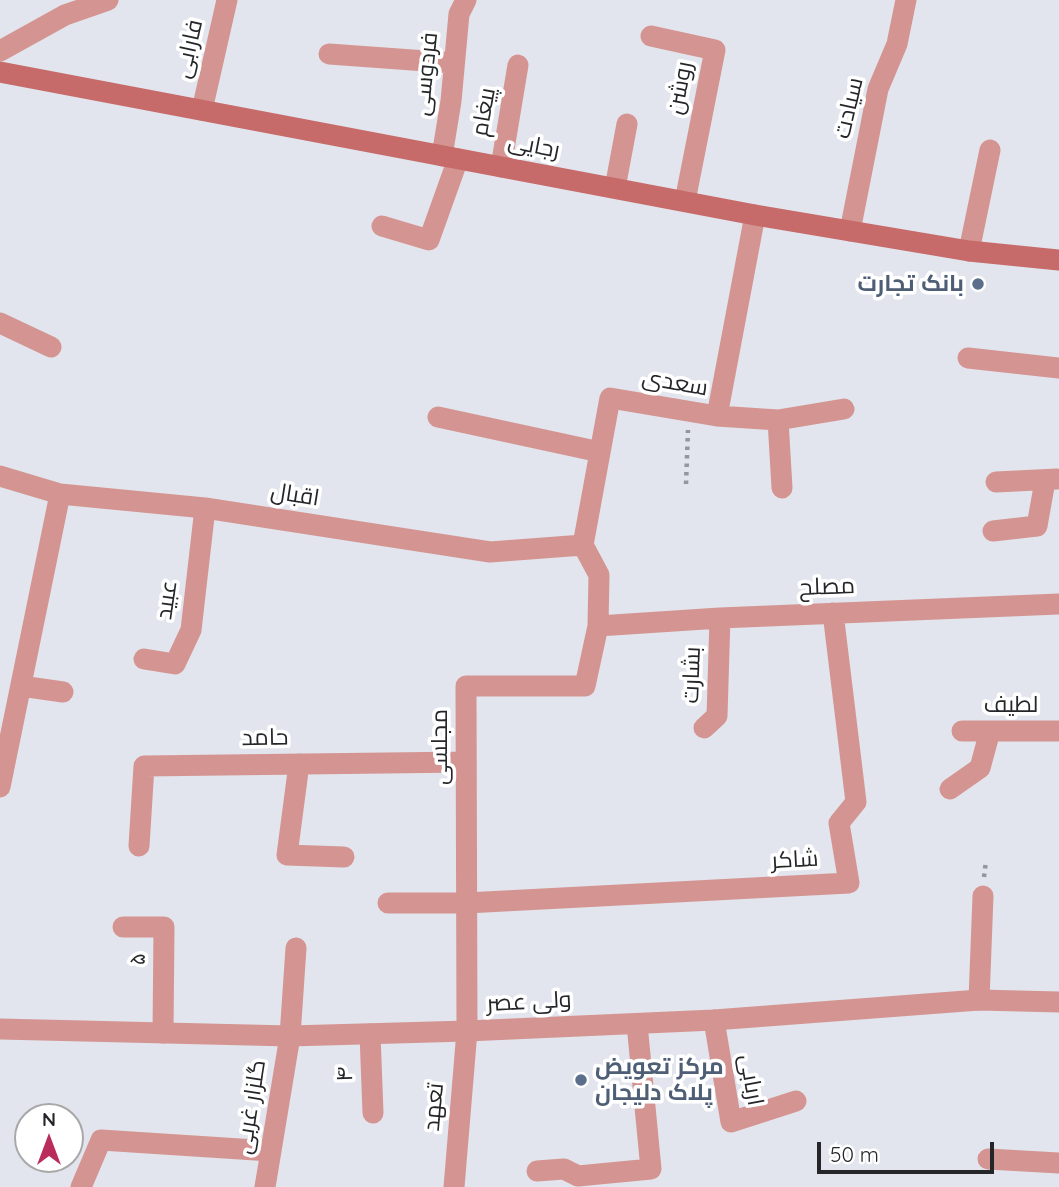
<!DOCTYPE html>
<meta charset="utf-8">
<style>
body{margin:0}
#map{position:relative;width:1059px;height:1187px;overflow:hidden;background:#e2e5ed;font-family:Quicksand,sans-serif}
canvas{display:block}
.north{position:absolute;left:14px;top:1103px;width:70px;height:70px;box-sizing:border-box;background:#fff;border:2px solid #a8a8a9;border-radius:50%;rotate:0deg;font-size:19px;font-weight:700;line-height:28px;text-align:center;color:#252629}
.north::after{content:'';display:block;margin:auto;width:24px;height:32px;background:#ba2c5c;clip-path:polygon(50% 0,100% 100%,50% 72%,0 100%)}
.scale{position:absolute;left:817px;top:1142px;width:177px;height:32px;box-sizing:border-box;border:4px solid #252629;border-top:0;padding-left:9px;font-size:21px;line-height:24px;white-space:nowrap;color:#252629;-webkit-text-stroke:5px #fff;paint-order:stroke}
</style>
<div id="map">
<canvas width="1059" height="1187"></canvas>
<div class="north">N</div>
<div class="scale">50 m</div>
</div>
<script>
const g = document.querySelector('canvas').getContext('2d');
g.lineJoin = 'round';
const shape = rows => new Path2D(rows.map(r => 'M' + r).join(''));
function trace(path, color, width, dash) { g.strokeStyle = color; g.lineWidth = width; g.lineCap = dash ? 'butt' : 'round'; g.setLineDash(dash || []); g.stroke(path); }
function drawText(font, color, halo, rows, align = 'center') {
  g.font = font + ' Quicksand,Cairo,sans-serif'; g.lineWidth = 7; g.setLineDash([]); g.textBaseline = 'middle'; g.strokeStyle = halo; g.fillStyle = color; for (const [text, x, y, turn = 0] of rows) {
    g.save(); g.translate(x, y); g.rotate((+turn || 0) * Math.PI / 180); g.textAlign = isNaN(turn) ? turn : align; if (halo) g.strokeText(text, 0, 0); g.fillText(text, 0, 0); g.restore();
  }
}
trace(shape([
 [686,484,688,430],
 [984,877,986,861]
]), '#94969c', 4.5, [3.5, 5]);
trace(shape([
 [651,36,715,50,685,201],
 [0,51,65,15,108,0],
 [329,54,454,63],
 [202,110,227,0],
 [442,156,451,101,459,14,466,0],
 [501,167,518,65],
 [615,188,627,124],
 [382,226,429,240,458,159],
 [850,231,878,89,897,44,906,0],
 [969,251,990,150],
 [0,323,51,347],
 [968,358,1059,368],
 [717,416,778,420,844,409],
 [438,417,600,452],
 [778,420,782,488],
 [0,476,60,494,205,508,490,552,583,545],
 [996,482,1057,479],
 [993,531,1037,526,1045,481],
 [583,545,610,398,717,416,755,215],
 [598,626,720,618,1059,604],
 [144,659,175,664,191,630,205,508],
 [21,686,63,692],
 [704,728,717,716,720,618],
 [962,731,1059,731],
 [299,764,287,855,344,857],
 [0,787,60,494],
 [950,789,980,768,990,731],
 [139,846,144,766,466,762],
 [388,903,466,903,849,883,839,823,856,802,833,613],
 [123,927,164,927,163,1033],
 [979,1000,983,896],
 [714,1020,731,1122,796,1101],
 [370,1034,373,1113],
 [988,1159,1059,1163],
 [537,1171,564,1169,578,1176,651,1169,637,1024],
 [81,1187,101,1140,271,1151],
 [265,1187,290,1036,296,948],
 [454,1187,467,1031,466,686,585,686,598,626,599,575,583,545]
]), '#d49592', 21);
trace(shape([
 [0,1029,290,1036,467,1031,714,1020,979,1000,1059,1002]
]), '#d49592', 21);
trace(shape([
 [0,72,755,215,969,251,1059,260]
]), '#c66b69', 21);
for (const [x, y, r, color] of [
 [978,284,7,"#5c6f8a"],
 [581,1080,7,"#5c6f8a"]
]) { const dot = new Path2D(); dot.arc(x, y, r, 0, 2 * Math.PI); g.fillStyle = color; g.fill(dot); trace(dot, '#fff', 2.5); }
drawText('23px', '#252629', '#fff', [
 ["فارابی",189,49,-77],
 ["فردوسی",426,74,-84],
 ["روشن",680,88,-79],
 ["سیادت",849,108,-77],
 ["پیغام",484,112,-80],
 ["رجایی",534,146,11],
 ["سعدی",675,383,10],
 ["اقبال",295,495,9],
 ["مصلح",827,587,-2],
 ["عبید",167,600,-82],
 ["بشارت",692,675,-88],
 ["لطیف",1011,705],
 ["حامد",265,738,-1],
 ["مجلسی",440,747,-90],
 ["شاکر",795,860,-3],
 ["۵",138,959,-89],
 ["ولی عصر",529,1002,-3],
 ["۴",345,1074,-92],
 ["اربابی",751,1080,80],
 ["گلزار غربی",251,1107,-81],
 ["تعهد",434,1107,-85]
]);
drawText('bold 23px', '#4e5e75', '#fff', [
 ["بانک تجارت",964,284],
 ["مرکز تعویض",595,1067,"left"],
 ["پلاک دلیجان",595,1093,"left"]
], 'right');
</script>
